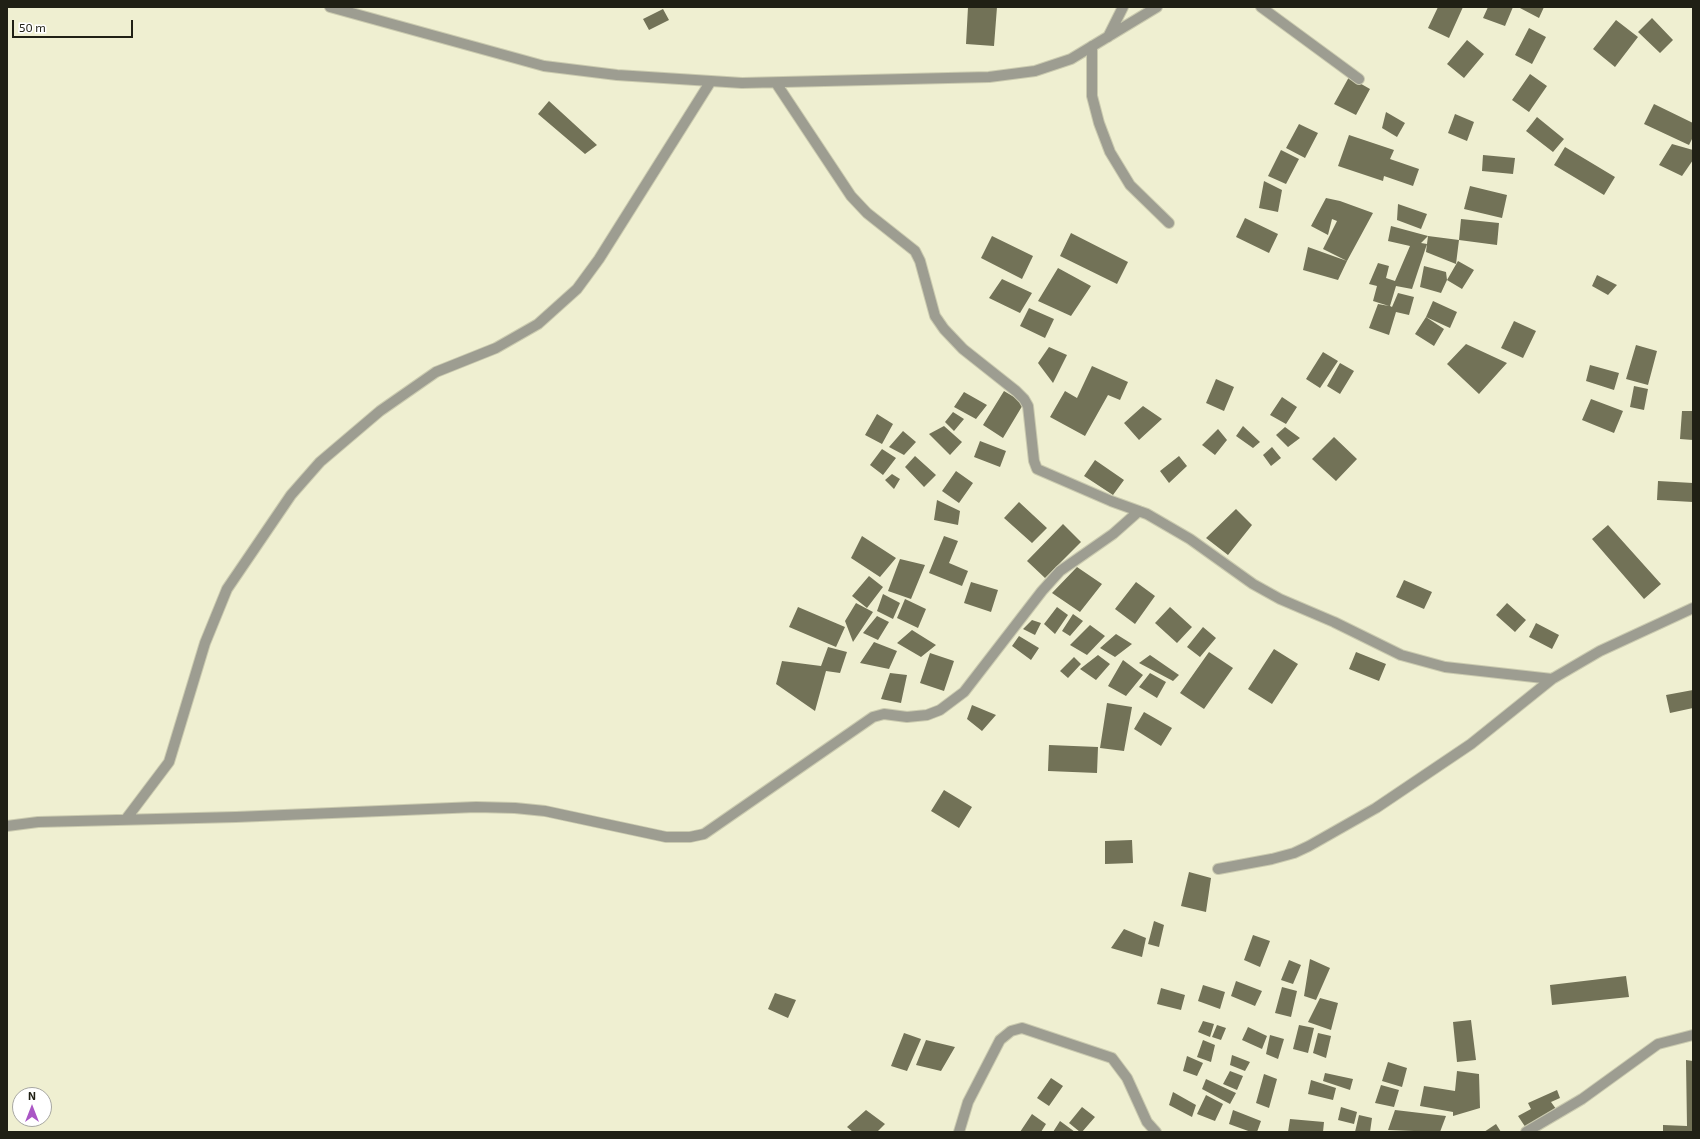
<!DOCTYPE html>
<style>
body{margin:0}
#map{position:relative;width:1700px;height:1139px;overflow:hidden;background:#efefd1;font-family:"Exo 2",sans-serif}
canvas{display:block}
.frame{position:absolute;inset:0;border:8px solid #202015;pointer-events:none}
.north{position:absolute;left:12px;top:1087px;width:40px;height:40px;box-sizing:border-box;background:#fff;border:1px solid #a6a6a1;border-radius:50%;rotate:0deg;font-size:11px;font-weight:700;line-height:16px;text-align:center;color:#202015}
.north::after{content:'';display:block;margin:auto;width:14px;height:18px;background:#aa56c5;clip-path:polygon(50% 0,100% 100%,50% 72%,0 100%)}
.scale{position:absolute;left:12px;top:20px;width:121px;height:18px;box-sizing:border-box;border:2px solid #202015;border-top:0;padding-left:5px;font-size:12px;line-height:14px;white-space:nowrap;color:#202015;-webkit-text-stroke:3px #fff;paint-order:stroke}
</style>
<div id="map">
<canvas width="1700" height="1139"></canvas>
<div class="frame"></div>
<div class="north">N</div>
<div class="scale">50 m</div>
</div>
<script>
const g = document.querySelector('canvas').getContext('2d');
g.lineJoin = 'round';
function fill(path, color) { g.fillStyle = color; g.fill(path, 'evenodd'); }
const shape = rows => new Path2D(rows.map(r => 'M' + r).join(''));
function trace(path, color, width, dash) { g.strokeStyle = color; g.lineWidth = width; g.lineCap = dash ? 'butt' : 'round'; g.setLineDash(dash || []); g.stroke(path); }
fill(shape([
 [968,7,997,7,994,46,966,44],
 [1438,7,1463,7,1449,38,1428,28],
 [1488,7,1513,7,1505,26,1483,18],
 [1518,7,1544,7,1539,18],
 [663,9,669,20,649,30,643,19],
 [1652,18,1673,40,1660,53,1638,32],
 [1616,20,1638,37,1615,67,1593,49],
 [1529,28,1546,37,1532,64,1515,55],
 [1467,40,1484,54,1464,78,1447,64],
 [1530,74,1547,86,1529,112,1512,100],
 [1349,77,1370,89,1356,115,1334,104],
 [549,101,597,145,585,154,538,114],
 [1654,104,1693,123,1693,137,1689,145,1644,124],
 [1386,112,1405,123,1397,137,1382,128],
 [1455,114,1474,122,1467,141,1448,133],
 [1537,117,1564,139,1553,152,1526,131],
 [1299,124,1318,133,1305,158,1286,148],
 [1349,135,1394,150,1390,159,1419,169,1413,186,1384,176,1383,181,1338,166],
 [1672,144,1693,150,1693,160,1682,176,1659,165],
 [1565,147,1615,177,1604,195,1554,165],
 [1281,150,1299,159,1286,184,1268,176],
 [1483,155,1515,158,1513,174,1482,171],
 [1264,181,1282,190,1278,212,1259,208],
 [1470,186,1507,195,1502,218,1464,209],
 [1326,198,1340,201,1373,213,1347,261,1323,249,1337,221,1332,219,1328,235,1311,226],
 [1398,204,1427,214,1421,229,1397,220],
 [1245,218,1278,234,1269,253,1236,237],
 [1461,219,1499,223,1497,245,1459,240],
 [1391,226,1428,236,1421,243,1427,244,1412,289,1396,286,1390,306,1392,307,1398,293,1414,297,1409,315,1396,312,1389,335,1369,328,1378,304,1389,306,1373,301,1377,286,1369,284,1378,263,1389,266,1386,278,1395,281,1410,246,1388,241],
 [1071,233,1128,262,1117,284,1060,256],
 [992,236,1033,256,1022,279,981,258],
 [1428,236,1459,240,1456,264,1426,252],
 [1308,247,1347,261,1338,280,1303,270],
 [1458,261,1474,270,1462,289,1447,280],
 [1424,266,1446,272,1447,280,1441,293,1420,287],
 [1058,268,1091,286,1071,316,1038,301],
 [1597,275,1617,285,1608,295,1592,286],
 [1002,279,1032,293,1020,313,989,298],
 [1433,301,1457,312,1450,328,1426,317],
 [1029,308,1054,319,1045,338,1020,326],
 [1426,317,1444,329,1434,346,1415,334],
 [1514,321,1536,331,1523,358,1501,348],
 [1466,344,1507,363,1479,394,1447,364],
 [1636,345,1657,351,1648,385,1626,379],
 [1049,347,1067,355,1053,383,1038,363],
 [1323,352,1338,361,1320,388,1306,379],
 [1340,363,1354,371,1340,394,1327,386],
 [1590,365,1619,373,1614,390,1586,381],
 [1092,366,1128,382,1120,400,1108,395,1085,436,1050,417,1065,391,1077,398],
 [1216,379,1234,387,1224,411,1206,403],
 [1634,386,1648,389,1644,410,1630,407],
 [1004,391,1024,403,1003,438,983,425],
 [964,392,987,405,976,419,954,407],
 [1282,397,1297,407,1286,424,1270,415],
 [1591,399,1623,411,1614,433,1582,420],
 [1143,406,1162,419,1139,440,1124,423],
 [1682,411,1693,411,1693,440,1680,439],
 [953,412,964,419,954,431,945,422],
 [877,414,893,424,882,444,865,435],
 [944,426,962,442,950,455,929,434],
 [1243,426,1260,442,1253,448,1236,436],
 [1285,427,1300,438,1288,447,1276,435],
 [1218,429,1227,440,1215,455,1202,445],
 [903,431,916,442,904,455,889,447],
 [1334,437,1357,459,1336,481,1312,459],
 [980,441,1006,451,1000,467,974,457],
 [1272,447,1281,458,1271,466,1263,455],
 [882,449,896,458,883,475,870,465],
 [915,456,936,475,924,487,905,467],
 [1179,456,1187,466,1169,483,1160,471],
 [1095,460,1124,480,1113,495,1084,476],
 [956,471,973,483,959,503,942,491],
 [892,474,900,479,894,489,885,480],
 [1658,481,1693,483,1693,502,1657,500],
 [937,500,960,511,958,525,934,520],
 [1019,502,1047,528,1032,543,1004,518],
 [1236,509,1252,525,1228,555,1206,538],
 [1063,524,1081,542,1045,578,1027,561],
 [1608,525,1661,584,1644,599,1592,539],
 [862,536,896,558,880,577,851,558],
 [944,536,958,541,949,563,968,571,962,586,929,573],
 [900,559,925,565,911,599,888,591],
 [1077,567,1102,584,1080,612,1052,593],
 [869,576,883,587,867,608,852,596],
 [1404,580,1432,592,1424,609,1396,597],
 [971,582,998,590,991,612,964,603],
 [1136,582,1155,596,1135,624,1115,609],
 [883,594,900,603,893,619,877,611],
 [905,599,926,609,918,628,897,618],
 [856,603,873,612,853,642,845,621],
 [1507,603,1526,620,1515,632,1496,615],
 [798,607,845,627,836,647,789,627],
 [1057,607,1068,615,1055,634,1044,624],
 [1170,607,1192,627,1177,643,1155,623],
 [1073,614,1083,621,1070,636,1062,631],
 [877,616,889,622,878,640,863,633],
 [1032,620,1041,623,1035,635,1023,629],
 [1536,623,1559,635,1552,649,1529,637],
 [1090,625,1105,636,1087,655,1070,645],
 [1203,627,1216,638,1200,657,1187,647],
 [912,630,936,645,921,657,897,643],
 [1116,634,1132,644,1115,657,1100,648],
 [1019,636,1039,648,1031,660,1012,646],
 [874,642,897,651,889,669,860,663],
 [828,647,847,652,840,673,826,671,815,711,776,684,782,661,821,666],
 [1274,649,1298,664,1272,704,1248,689],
 [1209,652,1233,668,1204,709,1180,693],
 [1356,652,1386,664,1379,681,1349,669],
 [930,653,954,661,944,691,920,683],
 [1098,655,1110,664,1096,680,1080,669],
 [1150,655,1179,675,1173,681,1139,663],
 [1074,657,1081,664,1068,678,1060,671],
 [1123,660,1143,675,1126,696,1108,686],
 [890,673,907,675,901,703,881,699],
 [1150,673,1166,682,1157,698,1139,687],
 [1693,690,1693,708,1670,713,1666,695],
 [1107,703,1132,707,1124,751,1100,748],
 [972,705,996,715,982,731,967,719],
 [1144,712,1172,728,1161,746,1134,729],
 [1049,745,1098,747,1097,773,1048,771],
 [944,790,972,807,959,828,931,811],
 [1132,840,1133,863,1105,864,1105,841],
 [1189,872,1211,878,1206,912,1181,906],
 [1154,921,1164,925,1159,947,1148,944],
 [1124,929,1146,938,1142,957,1111,948],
 [1253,935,1270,941,1260,967,1244,960],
 [1310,959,1330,968,1316,1000,1304,996],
 [1289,960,1301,965,1293,984,1281,980],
 [1626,976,1629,997,1552,1005,1550,985],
 [1236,981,1262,991,1255,1006,1231,996],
 [1203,985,1225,992,1220,1009,1198,1001],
 [1282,987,1297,991,1291,1017,1275,1013],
 [1161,988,1185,995,1181,1010,1157,1004],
 [775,993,796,1000,788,1018,768,1009],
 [1320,998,1338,1003,1331,1030,1308,1022],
 [1471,1020,1476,1060,1457,1062,1453,1022],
 [1203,1021,1214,1024,1210,1037,1198,1032],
 [1217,1025,1226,1028,1221,1040,1212,1037],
 [1299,1025,1314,1028,1308,1053,1293,1049],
 [1248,1027,1267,1036,1262,1049,1242,1040],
 [904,1033,921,1039,907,1071,891,1066],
 [1318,1033,1331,1036,1326,1058,1313,1053],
 [1270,1035,1284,1039,1278,1059,1266,1054],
 [926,1040,955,1047,941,1071,916,1065],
 [1203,1040,1215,1045,1211,1062,1197,1057],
 [1232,1055,1250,1062,1245,1071,1230,1065],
 [1187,1056,1203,1063,1197,1076,1183,1071],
 [1686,1060,1693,1061,1693,1132,1663,1132,1663,1125,1687,1126],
 [1388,1062,1407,1068,1402,1087,1382,1081],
 [1230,1071,1243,1076,1237,1090,1223,1084],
 [1457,1071,1479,1074,1480,1108,1453,1116,1453,1112,1420,1106,1424,1086,1455,1091],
 [1325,1073,1353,1079,1350,1090,1323,1081],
 [1264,1074,1277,1079,1269,1108,1256,1103],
 [1051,1078,1063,1086,1049,1106,1037,1098],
 [1206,1079,1236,1093,1230,1104,1202,1089],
 [1311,1080,1336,1088,1333,1100,1308,1094],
 [1381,1085,1399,1090,1394,1107,1375,1103],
 [1557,1090,1560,1098,1551,1102,1559,1113,1526,1128,1518,1116,1531,1109,1528,1103],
 [1173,1092,1196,1105,1192,1117,1169,1105],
 [1206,1095,1223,1104,1215,1121,1197,1114],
 [1082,1107,1095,1117,1082,1132,1080,1132,1069,1123],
 [1341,1107,1357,1112,1354,1124,1338,1120],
 [866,1110,885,1124,877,1132,853,1132,847,1127],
 [1233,1110,1261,1121,1257,1132,1251,1132,1229,1124],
 [1395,1110,1446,1116,1440,1132,1388,1130],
 [1032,1114,1046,1124,1041,1132,1020,1132],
 [1359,1115,1372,1118,1370,1132,1355,1132],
 [1290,1119,1324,1122,1323,1132,1288,1132],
 [1060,1121,1075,1132,1053,1132],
 [1496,1124,1501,1132,1484,1132]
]), '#727257');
const street = shape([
 [330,7,544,66,617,75,742,83,989,77,1035,71,1071,59,1157,7],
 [1261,7,1359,79],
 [1108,37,1123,7],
 [1092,46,1092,96,1099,123,1110,152,1130,185,1169,223],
 [776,83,851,196,867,213,915,251,920,261,935,316,944,329,963,349,1016,391,1024,399,1028,406,1034,461,1037,469,1111,501,1147,514,1190,539,1253,584,1280,599,1334,622,1401,655,1445,667,1552,679],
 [126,819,169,762,205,643,227,589,291,495,320,462,380,411,436,372,496,348,538,324,577,289,599,259,711,81],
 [7,826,38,822,236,817,476,807,515,808,545,811,666,837,690,837,704,834,873,717,884,714,907,717,927,715,940,710,964,692,1042,591,1060,571,1113,534,1139,511],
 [1218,869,1272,859,1294,853,1309,846,1376,808,1471,744,1552,679,1600,651,1693,608],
 [959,1132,968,1102,1000,1040,1011,1031,1022,1028,1112,1058,1127,1078,1147,1122,1156,1132],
 [1526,1132,1582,1099,1658,1044,1693,1035]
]);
trace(street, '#cacaaf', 12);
trace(street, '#9d9d91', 10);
</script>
